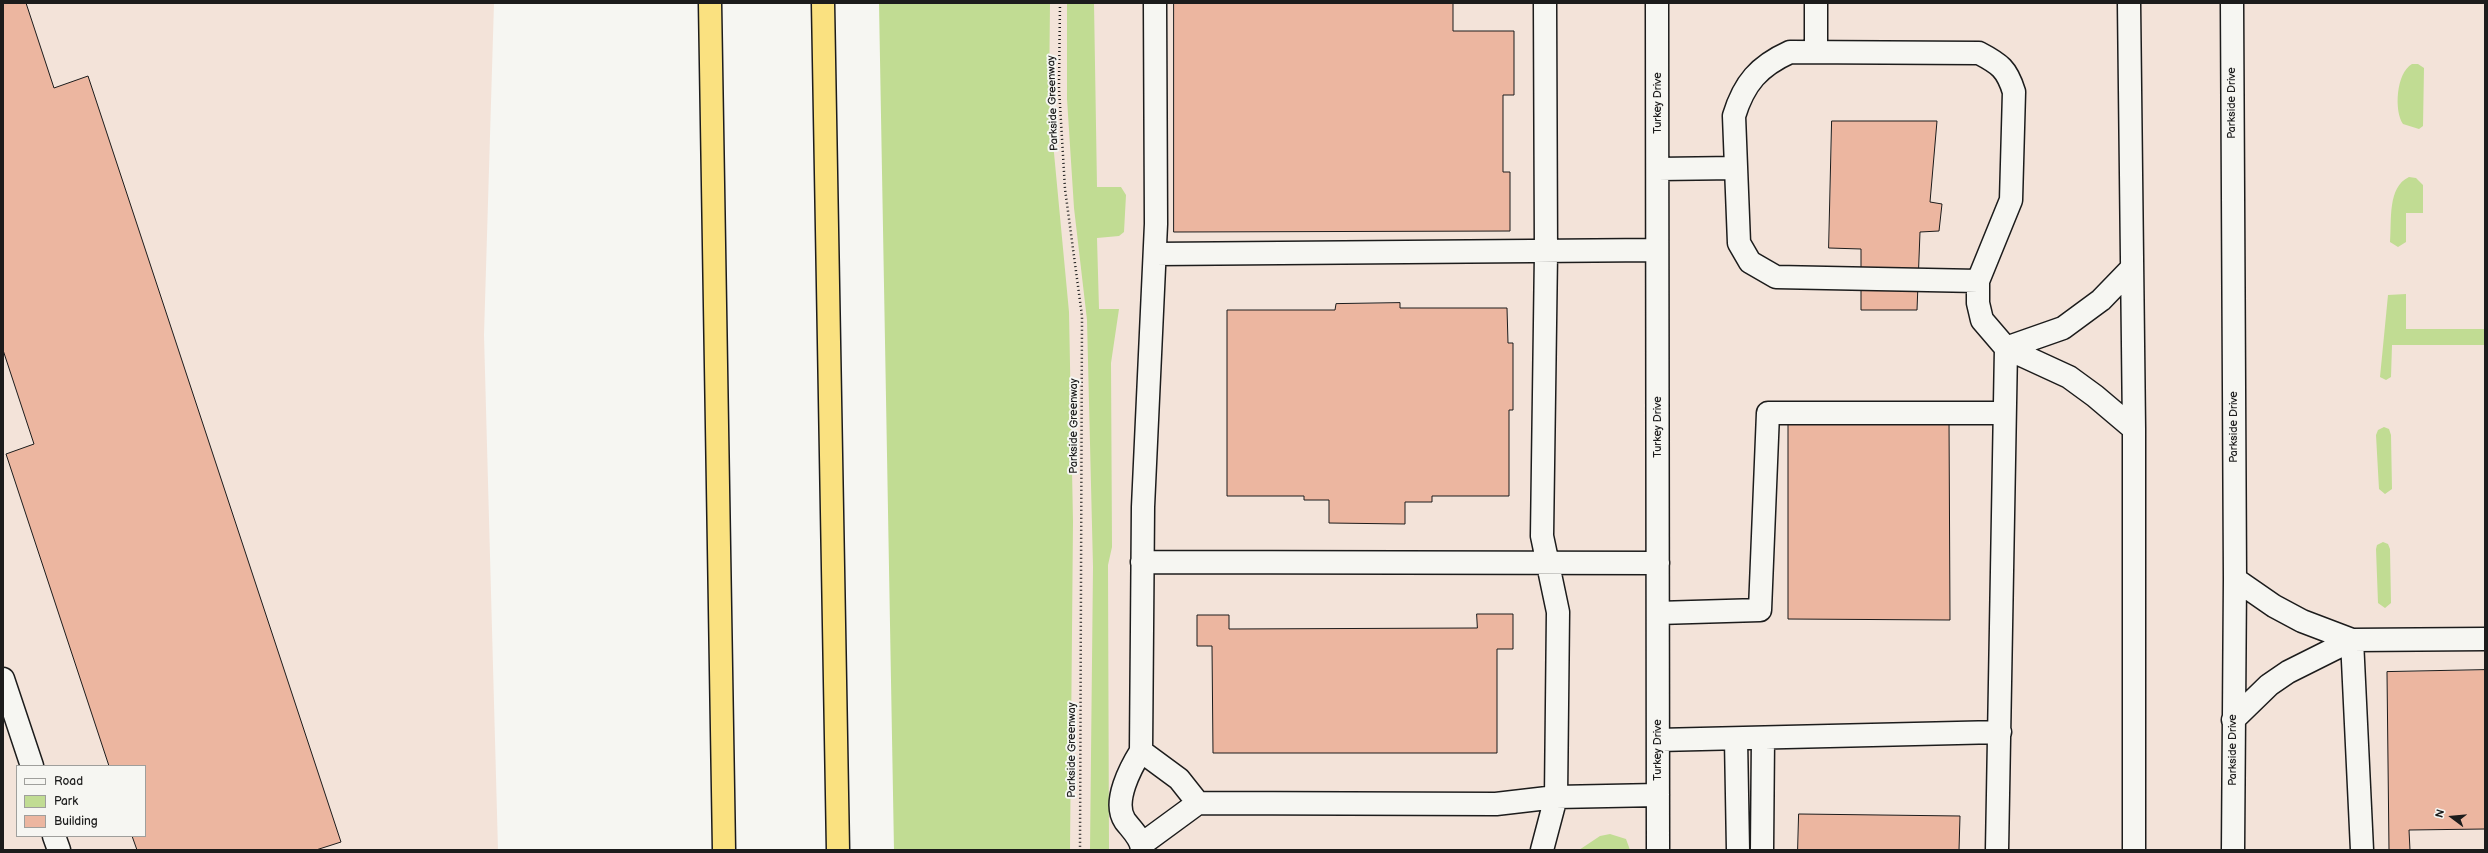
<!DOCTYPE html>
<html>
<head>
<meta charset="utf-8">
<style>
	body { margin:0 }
	#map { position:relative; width:2488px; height:853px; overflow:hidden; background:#f6f6f2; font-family:"Balsamiq Sans",sans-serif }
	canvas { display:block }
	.frame { position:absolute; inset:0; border:4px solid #1c1c1c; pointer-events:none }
	.legend { position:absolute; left:16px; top:765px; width:130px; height:72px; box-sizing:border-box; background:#f6f6f2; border:1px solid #9f9f9c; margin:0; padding:5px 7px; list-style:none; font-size:12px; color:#1c1c1c }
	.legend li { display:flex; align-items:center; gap:8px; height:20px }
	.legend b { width:20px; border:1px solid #9f9f9c }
	.north { position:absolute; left:2432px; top:797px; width:40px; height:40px; -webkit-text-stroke:3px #f6f6f2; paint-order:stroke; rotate:286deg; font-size:11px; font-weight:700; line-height:16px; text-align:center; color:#1c1c1c }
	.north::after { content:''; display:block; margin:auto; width:14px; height:18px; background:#1c1c1c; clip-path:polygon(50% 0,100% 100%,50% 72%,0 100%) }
</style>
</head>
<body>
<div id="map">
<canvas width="2488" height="853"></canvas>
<div class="frame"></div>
<ul class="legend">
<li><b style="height:5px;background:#f6f6f2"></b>Road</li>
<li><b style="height:11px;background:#c1dc93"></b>Park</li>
<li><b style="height:11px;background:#ecb6a0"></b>Building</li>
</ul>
<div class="north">N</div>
</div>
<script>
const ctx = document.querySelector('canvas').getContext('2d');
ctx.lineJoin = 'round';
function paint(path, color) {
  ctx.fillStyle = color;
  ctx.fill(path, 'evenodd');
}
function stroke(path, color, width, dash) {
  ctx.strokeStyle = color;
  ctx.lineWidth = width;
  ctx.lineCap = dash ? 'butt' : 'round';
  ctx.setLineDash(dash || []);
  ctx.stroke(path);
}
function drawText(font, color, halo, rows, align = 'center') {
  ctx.font = font + ' "Balsamiq Sans",sans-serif';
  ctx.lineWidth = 4;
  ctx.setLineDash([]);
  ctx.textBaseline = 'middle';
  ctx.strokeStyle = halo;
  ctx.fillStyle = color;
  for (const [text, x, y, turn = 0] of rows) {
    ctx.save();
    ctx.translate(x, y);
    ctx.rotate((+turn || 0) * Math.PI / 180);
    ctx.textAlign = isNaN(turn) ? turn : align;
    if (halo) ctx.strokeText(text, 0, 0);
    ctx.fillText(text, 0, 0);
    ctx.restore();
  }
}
const built = new Path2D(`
	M3,3H494L484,335L498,850H3ZM17,766H145V836H17Z
	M1035,3H2485V850H1050Z`);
const green = new Path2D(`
	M879,3H1050L1049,100L1069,312L1073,522L1070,850H894Z
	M1067,3H1094L1097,187H1121L1126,195L1124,232L1119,236L1097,238L1099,309H1119L1111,363L1112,547L1108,565L1109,850H1090L1093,567L1087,320L1074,208L1067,99Z
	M2412,64H2418L2424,68L2423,126L2419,129L2403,124C2394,111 2396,73 2412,64Z
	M2409,177L2416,178L2423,185V213H2406V242L2398,247L2390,242C2392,221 2387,187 2409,177Z
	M2406,294V329H2485V345H2392L2391,377L2386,380L2380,377L2388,295Z
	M2384,427L2389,429L2391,435L2392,489L2385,494L2379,489L2376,435L2378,430Z
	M2383,542L2388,544L2390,549L2391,603L2385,608L2378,603L2376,549L2377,545Z
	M1610,834L1626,839L1630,850H1579L1600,836Z`);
const building = new Path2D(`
	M3,3H26L54,88L88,76L341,842L316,850H137L132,836H145V766H109L6,454L34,444L3,350Z
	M1174,3H1453V31H1514V95H1503V172H1510V231L1174,232Z
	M1832,121H1937L1930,202L1942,204L1939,231L1920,232L1917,310H1861V249L1829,248Z
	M1400,303V308H1507L1508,343H1513V410H1509V496H1432V502H1405V524L1329,523V500H1304V496H1227V310H1335L1336,304Z
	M1949,416L1950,620L1788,619V421Z
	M1477,614H1513V649H1497V753H1213L1212,646H1197V615H1229V629L1477,628Z
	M2485,670V829L2409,830L2410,850H2389L2387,672Z
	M1799,814L1960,816L1959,850H1798Z`);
const path = new Path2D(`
	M1060,3L1059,88L1065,189L1082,316L1080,850`);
const minor = new Path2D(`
	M1657,3L1658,850
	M2129,3L2134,429V850
	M2232,3L2235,579L2233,850
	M1816,52V3
	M1658,169L1736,168
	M1155,254L1657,250
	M1978,281L1776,277L1750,262L1739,243L1734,116C1744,83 1759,66 1790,52L1979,53C2000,64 2007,69 2014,92L2011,200L1978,281V303L1982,320L2006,348L2069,377L2095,396L2134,429
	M2006,348L2063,328L2101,300L2131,269
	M1142,562L1658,563
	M2235,579L2274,606L2302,621L2352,640L2485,639
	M1658,613L1760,610L1768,413H2004
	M2352,640L2362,850
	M3,679L32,766
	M2233,720L2269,685L2288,672L2352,640
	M1736,739L1738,850
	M1658,740L2000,732
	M1141,751L1179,779L1198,803
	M54,836L59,850
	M1142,844L1198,803L1496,804L1556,797L1658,795
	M1142,850C1142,839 1132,830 1125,821C1112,802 1131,767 1141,751L1143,507L1156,224L1155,3
	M1542,850L1556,797L1558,612L1542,536L1546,253L1545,3
	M1762,850L1763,738
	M1997,850L2006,348`);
const highway = new Path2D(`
	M710,3L724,850
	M823,3L838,850`);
const streetNames = [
	["Parkside Greenway",1053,103,-92],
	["Turkey Drive",1658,103,-90],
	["Parkside Drive",2232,103,-90],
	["Parkside Greenway",1074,426,-90],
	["Turkey Drive",1658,427,-90],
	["Parkside Drive",2234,427,-90],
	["Parkside Greenway",1072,750,-90],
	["Turkey Drive",1658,750,-90],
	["Parkside Drive",2233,750,-90]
];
paint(built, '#f3e3d9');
paint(green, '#c1dc93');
paint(building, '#ecb6a0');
stroke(building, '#1c1c1c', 1);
stroke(minor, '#1c1c1c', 25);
stroke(highway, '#1c1c1c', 25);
stroke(path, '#1c1c1c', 2.5, [1, 3]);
stroke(minor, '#f6f6f2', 22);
stroke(highway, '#fae180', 22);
drawText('11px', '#1c1c1c', '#f6f6f2', streetNames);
</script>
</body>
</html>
